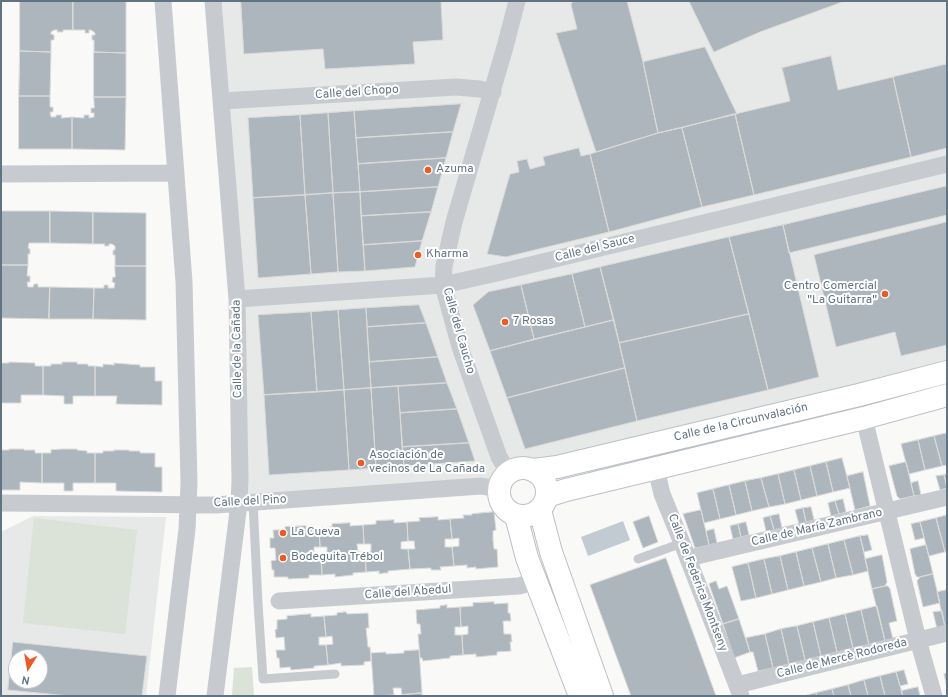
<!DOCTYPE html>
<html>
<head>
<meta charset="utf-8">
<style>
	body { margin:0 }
	#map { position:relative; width:948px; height:697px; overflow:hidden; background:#f9f9f7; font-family:Overpass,sans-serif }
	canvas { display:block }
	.frame { position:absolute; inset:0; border:2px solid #627484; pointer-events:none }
	.north { position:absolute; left:8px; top:649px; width:40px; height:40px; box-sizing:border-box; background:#fff; border:1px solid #c0c7ce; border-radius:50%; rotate:191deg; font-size:11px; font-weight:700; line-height:16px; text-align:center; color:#627484 }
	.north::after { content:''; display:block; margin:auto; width:14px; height:18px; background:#ee5a22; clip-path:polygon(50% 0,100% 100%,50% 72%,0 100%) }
</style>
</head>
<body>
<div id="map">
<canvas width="948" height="697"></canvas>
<div class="frame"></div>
<div class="north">N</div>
</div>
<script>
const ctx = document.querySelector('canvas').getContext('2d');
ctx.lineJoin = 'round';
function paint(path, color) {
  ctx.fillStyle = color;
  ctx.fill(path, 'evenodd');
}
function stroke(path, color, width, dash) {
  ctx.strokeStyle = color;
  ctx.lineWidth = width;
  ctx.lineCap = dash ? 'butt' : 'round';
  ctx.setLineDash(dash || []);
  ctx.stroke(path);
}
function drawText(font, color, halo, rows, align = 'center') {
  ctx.font = font + ' Overpass,sans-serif';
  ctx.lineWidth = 4;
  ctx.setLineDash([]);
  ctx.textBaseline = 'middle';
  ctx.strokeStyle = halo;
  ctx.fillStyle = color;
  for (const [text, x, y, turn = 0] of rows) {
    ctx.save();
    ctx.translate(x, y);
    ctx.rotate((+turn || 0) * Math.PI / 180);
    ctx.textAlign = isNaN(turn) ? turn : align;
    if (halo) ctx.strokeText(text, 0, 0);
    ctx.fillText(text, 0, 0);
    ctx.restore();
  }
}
const built = new Path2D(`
	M213,1H947V372L515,469L508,472L501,480L498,489L239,503L240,480Z
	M33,516L166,517L146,696H1V532ZM16,657H40V681H16Z`);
const green = new Path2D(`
	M34,518L137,530L125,634L23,623Z
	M252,667L254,696H232L234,668Z`);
const water = new Path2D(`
	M623,521L630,540L588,556L581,537Z`);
const building = new Path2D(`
	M20,1H73V30H63V32H57L58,30H54L51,32V34L54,35V40H51V52L20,51Z
	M73,1H126V53L94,52V40H92V35H95V33L91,30H89V33H85V30H73Z
	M241,1H441L443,40L413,42L415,64L325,69L323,49L244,54Z
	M573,1H627L643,62L658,133L596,152L556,33L577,29L571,5Z
	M689,1H845L760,32L714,52Z
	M705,47L737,114L658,133L643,62Z
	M20,51L51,52L50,96H19Z
	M94,52L126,53V97H94Z
	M831,56L838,90L893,77L911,157L754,195L735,114L790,101L782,68Z
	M947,64V148L911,157L893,77Z
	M19,96H50V107H53V112H50L51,117H56V115H62L61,118L72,117V149H19Z
	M94,97H126L125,150L72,149V117L84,118V115H89V118L94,117V113H91V108H94Z
	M461,104L453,132L356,138L354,111Z
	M354,111L360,192L333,193L328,113Z
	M328,113L333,193L305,195L300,115Z
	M735,114L754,195L702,207L682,128Z
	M300,115L305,195L253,198L248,118Z
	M682,128L702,207L609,232L590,154L658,133Z
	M453,132L446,158L358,164L356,138Z
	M579,148L581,156L590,154L609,232L506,257L487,254L510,174L519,172L517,161L527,159L530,169L545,165L543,157Z
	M446,158L438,187L360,192L358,164Z
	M947,186V215L789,253L783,225Z
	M438,187L431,212L361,216L360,192Z
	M360,192L365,271L338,272L333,193Z
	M333,193L338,272L311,274L305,195Z
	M305,195L311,274L258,278L253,198Z
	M1,211H50V243H29L28,248L30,249V254H28V265H1Z
	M50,211L93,212V244L50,243Z
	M93,212L146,213V266H115V255H113V250H115V246L112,244H109V246H104L105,244H93Z
	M431,212L422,241L363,245L361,216Z
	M947,222V345L901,356L895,332L836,347L814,255Z
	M783,225L819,377L768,390L729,237Z
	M729,237L749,314L619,343L600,267Z
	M422,241L415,267L365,271L363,245Z
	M1,265H28L27,276H30V282H27L28,287H33L34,284H38V287H50L49,319L1,318Z
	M115,266H146V320L93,319L94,288H104V285H108V288H114L115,283L112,282L113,277H115Z
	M600,267L614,320L585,327L572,274Z
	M572,274L585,327L534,339L521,285Z
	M521,285L534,339L490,351L473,305L488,292Z
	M50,287L94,288L93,319H49Z
	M419,305L426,323L367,327L366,308Z
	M366,308L371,388L344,390L338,310Z
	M338,310L344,390L317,392L311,312Z
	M311,312L317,392L264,395L258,315Z
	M749,314L768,390L637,421L619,343Z
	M614,320L625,368L507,398L490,351Z
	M426,323L438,357L369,362L367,327Z
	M438,357L447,383L371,388L369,362Z
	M9,362L35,363V366H43V395H21V403H1V363H9Z
	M62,362H77V364H88V366H95V396H73V404H64V396L43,395V366H51V364H62Z
	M114,363L140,365V367H155V381H162V405L116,404L117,396H95V366L103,367V364L114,365Z
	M625,368L637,421L525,449L507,398Z
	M447,383L457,409L400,413L398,386Z
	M398,386L404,466L376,468L371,388Z
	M371,388L376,468L349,470L344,390Z
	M344,390L349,470L269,475L264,395Z
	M457,409L469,443L402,447L400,413Z
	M947,433V465L942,466L934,436Z
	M934,436L942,466L925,470L918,440Z
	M918,440L925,470L909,474L901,444Z
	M469,443L475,461L404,466L402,447Z
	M9,449H24V450H35V453H42V483L20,482V490H1V450H9Z
	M62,449H77V450L87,451V453H95V483H73V491H64V483H42V453H51V450Z
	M114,450H129V451H140V453H155V467H162V492L116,491V483H95V453H103V451H114Z
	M842,458L850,488L833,492L826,462Z
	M826,462L833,492L817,496L810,466Z
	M906,462L914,496L900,499L897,496L889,466Z
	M810,466L817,496L801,500L794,470Z
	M794,470L801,500L785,504L778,474Z
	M863,472L870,506L855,510L847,476Z
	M778,474L785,504L769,507L761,478Z
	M947,474V487L944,475Z
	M944,475L947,488L940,490L936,476Z
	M761,478L769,507L752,511L745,481Z
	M745,481L752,511L736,515L729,485Z
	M918,481L921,495L914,496L911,483Z
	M729,485L736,515L720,519L713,489Z
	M713,489L720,519L704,523L697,493Z
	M843,499L846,512L839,514L835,501Z
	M835,501L839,514L831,516L828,503Z
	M811,507L814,520L806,522L803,508Z
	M803,508L806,522L799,524L795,510Z
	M701,510L709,545L695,548L683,514Z
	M494,512L496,530L493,531V540L494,549H497L498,567L476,569V567L467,568V565L454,566L452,547L459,546V538L452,539L450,519L464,518L463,515H472V514Z
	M779,514L782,528L774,530L770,516Z
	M947,515V551L945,552L936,518Z
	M649,516L658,542L643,548L633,522Z
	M770,516L774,530L766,531L763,518Z
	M438,517V520L450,519L452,539H445V547H452L454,566L440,567L441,570H431V568L410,569L408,549H415L414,541H408L407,522L420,521L419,518Z
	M936,518L945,552L929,556L920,522Z
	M394,520V523L407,522L408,541L401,542V549H408L410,569L388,571V573H384L379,574V571L366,572L365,552L371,551V544H364L363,525L376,524V521Z
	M746,522L749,535L741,537L738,524Z
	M920,522L924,538L915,540L911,524Z
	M350,523V526L363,525L364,544H357L358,552H365L366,572L353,573V575L335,577V574L322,575L321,554H327V547H320L319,528L332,527V524Z
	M738,524L741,537L733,539L730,526Z
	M306,526V529L319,528L320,547H314V555L321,554L322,575H309V578L288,579V577H274V570H272L271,561L276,560L275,548H270V538H274L273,530H285V527Z
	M714,529L717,543L709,545L706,531Z
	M868,535L872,550L864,552L860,536Z
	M860,536L868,571L853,575L844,540Z
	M844,540L853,575L836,578L828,544Z
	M828,544L836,578L821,582L812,548Z
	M926,545L933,574L920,577H917L915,574L910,549Z
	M812,548L821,582L804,586L796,552Z
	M796,552L804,586L788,590L780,556Z
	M882,555L887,582L885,586L872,589L865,559Z
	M780,556L788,590L772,594L764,559Z
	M666,558L716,696H631L590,585Z
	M764,559L772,594L756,598L748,563Z
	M748,563L756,598L741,601L732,567Z
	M933,574L940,603L923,607L917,581L920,577Z
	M716,581L719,589L727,586L739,619L723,624L709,584Z
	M885,586H888L890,589L897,621L889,623L893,639L885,641L872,589Z
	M947,590V626L945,627L937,592Z
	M494,602V604L508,603V613H510L511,621H503L504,634H511L512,642H510L511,651L497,652V655L476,657V654L463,655L462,635L468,634V626L461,627L460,607L473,606V603Z
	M447,605V608L460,607L461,627H455V635H462L463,655L450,656V658L423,661L422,658H420L418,634H421L420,624H417L416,610L440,608V606Z
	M877,606L885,641L869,645L861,610Z
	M861,610L869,645L853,648L845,614Z
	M942,611L945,627L937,629L933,612Z
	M346,612L347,614L368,613L369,628H366L368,647H370L371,661L364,662V665L341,666V663L328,665L326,645L333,644L332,636L326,637L324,616L337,615V613Z
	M311,614V617L324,616L326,637H319V645H326L328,665L314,666V668L291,670L290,667L280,668L279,658H277L276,650H285L284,637L276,638L275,630L277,629V620L287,619V616Z
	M845,614L853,648L837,652L829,618Z
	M829,618L837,652L821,656L813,622Z
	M739,619L750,652L734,658L723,624Z
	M813,622L821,656L805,660L797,626Z
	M797,626L805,660L789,664L781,629Z
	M781,629L789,664L773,668L765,634Z
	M765,634L773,668L758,671L753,652H750L746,638Z
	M13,642L147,656L142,696H69L8,690ZM16,657H40V681H16Z
	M419,650L422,693L402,695L401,688H393L394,695L374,696L371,653L386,652V654L404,653V651Z
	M904,670L908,684L900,686L896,672Z
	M896,672L903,696H885L880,676Z
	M947,673V688L944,674Z
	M880,676L885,696H868L864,680Z
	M864,680L868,696H851L848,685Z
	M848,685L851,696H834L832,689Z
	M918,687L920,696H903L901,691Z
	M832,689L834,696H817L816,693Z
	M422,693V696H402V695Z
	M816,693L817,696H805L807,695Z`);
const lane = new Path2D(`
	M253,502L258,603L263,679L335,674
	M638,559L682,543`);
const street = new Path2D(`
	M163,1L184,282L189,483L187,529L167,696
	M213,1L237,299L240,480L239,503L215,696
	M222,101L456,87L480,89L493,92
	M1,174L176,173
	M237,299L443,285L497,273L947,164
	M864,418L918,640L934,696
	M656,469L662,494L682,543L741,696
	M508,472L499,457L460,347L443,285L444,266L454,222L505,47L517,1
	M1,503L215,505L481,486L498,489
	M688,559L701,555L947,497
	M279,601L519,586L536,581
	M737,685L947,633`);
const secondary = new Path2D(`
	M499 492a24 24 0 1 1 48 0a24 24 0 1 1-48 0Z
	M534,470L557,467L859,395L947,372
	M547,496L566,490L864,418L947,395
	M540,510L551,552L602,696
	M516,516L527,558L580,696`);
const markers = [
	[428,170,4,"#ee5a22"],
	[418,255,4,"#ee5a22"],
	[885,294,4,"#ee5a22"],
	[505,322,4,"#ee5a22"],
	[361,463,4,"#ee5a22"],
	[283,533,4,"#ee5a22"],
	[283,558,4,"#ee5a22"]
];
const streetNames = [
	["Calle del Chopo",357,93,-4],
	["Calle del Sauce",595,249,-14],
	["Calle del Caucho",458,331,74],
	["Calle de la Cañada",238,349,-91],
	["Calle de la Circunvalación",741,423,-13],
	["Calle del Pino",250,502,-3],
	["Calle de María Zambrano",817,528,-13],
	["Calle de Federica Montseny",697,583,69],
	["Calle del Abedul",408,593,-4],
	["Calle de Mercè Rodoreda",842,659,-14]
];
const poiNames = [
	["Azuma",436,170],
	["Kharma",426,255],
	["Centro Comercial",877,287,"right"],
	["\"La Guitarra\"",877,301,"right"],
	["7 Rosas",513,322],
	["Asociación de",369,456],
	["vecinos de La Cañada",369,470],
	["La Cueva",291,533],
	["Bodeguita Trébol",291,558]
];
paint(built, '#e7e8e8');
paint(green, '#dbe2d8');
paint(water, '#c2cbd1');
paint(building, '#adb6bc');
stroke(building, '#dbdbd9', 1);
stroke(secondary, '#bbc0c5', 24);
stroke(lane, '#c7cbcf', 9);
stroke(street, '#c7cbcf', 17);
stroke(secondary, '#fff', 22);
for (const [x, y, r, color] of markers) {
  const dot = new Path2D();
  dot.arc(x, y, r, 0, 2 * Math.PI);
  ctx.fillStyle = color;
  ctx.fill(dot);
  stroke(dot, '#fff', 1.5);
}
drawText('12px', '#627484', '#fff', streetNames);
drawText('12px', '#627484', '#fff', poiNames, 'left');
</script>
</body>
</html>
